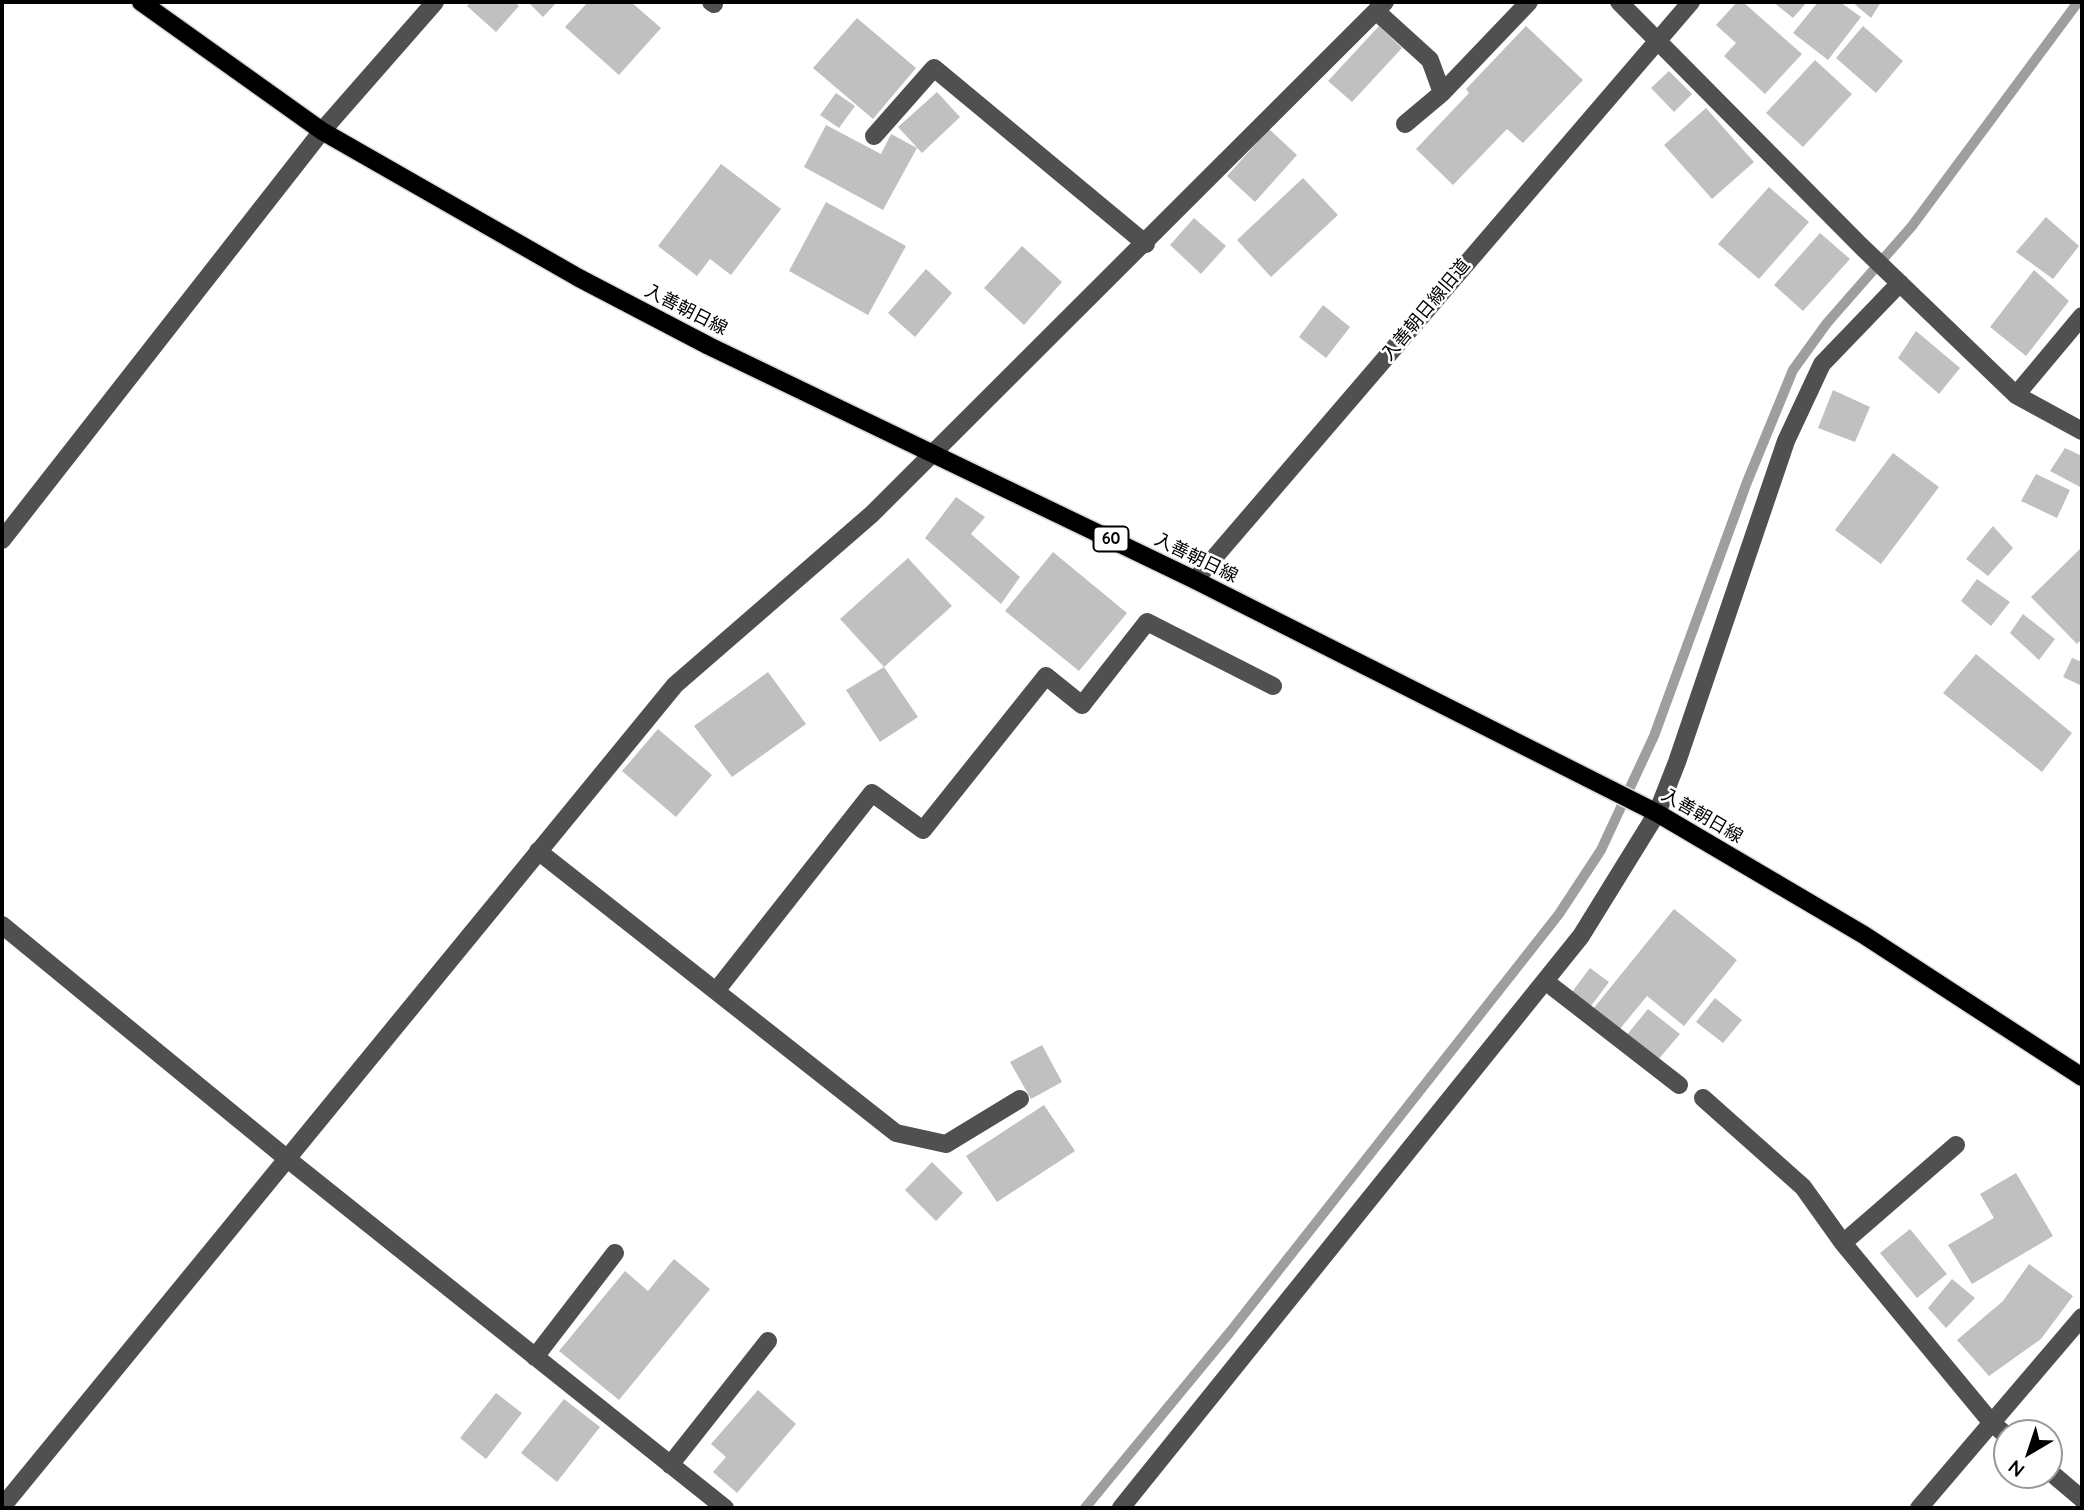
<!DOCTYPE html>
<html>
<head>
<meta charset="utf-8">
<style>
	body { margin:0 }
	#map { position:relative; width:2084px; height:1510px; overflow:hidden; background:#fff; font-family:Quicksand,sans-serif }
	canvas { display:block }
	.frame { position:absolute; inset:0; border:4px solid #000; pointer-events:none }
	.north { position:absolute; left:1993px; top:1419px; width:70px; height:70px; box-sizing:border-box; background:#fff; border:2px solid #999; border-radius:50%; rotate:219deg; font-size:19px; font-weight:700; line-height:28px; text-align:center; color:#000 }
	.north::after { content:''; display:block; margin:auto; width:24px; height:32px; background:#000; clip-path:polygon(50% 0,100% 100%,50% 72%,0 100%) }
</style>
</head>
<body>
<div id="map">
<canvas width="2084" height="1510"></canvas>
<div class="frame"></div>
<div class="north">N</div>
</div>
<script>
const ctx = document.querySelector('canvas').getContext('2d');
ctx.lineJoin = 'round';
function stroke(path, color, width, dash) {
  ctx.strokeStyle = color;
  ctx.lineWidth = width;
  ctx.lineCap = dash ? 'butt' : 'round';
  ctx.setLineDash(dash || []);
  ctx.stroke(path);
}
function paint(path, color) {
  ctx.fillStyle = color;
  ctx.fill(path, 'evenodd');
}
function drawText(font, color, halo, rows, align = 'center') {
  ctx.font = font + ' Quicksand,"Noto Sans JP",sans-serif';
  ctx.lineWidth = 5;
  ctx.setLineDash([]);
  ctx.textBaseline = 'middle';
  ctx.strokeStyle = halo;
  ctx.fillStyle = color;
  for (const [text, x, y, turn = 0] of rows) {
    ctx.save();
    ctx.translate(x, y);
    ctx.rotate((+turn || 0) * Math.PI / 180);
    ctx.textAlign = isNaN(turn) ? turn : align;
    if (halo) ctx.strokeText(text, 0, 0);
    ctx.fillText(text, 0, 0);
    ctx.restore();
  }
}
const stream = new Path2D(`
	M1085,1508L1230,1332L1559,914L1601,850L1654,736L1747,482L1793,370L1827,323L1912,226L2078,2`);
const building = new Path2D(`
	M471,2H514L519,6L496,32L467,6Z
	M528,2H557L543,17Z
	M588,2H631L661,28L619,75L565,27Z
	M1737,2H1743L1802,54L1765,94L1724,56L1736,43L1716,25Z
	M1773,2H1807L1793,18Z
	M1818,2H1840L1861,17L1828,60L1793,33Z
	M1852,2H1881L1871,18Z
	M857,18L916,68L873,119L813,68Z
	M1379,26L1402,48L1352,102L1328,81Z
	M1526,26L1583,80L1523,143L1507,129L1453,185L1416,149L1469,93L1466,89Z
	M1863,26L1903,61L1876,93L1836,58Z
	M1815,60L1852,94L1803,147L1766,113Z
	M1669,71L1692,94L1674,112L1651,88Z
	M937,92L960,117L922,153L898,127Z
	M836,93L855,106L839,128L820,115Z
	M1706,108L1754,162L1712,199L1664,145Z
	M826,125L881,154L891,134L917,148L883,210L804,167Z
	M1269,129L1297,155L1255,202L1227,176Z
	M721,164L781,209L731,275L710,259L697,276L658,246Z
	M1303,178L1338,215L1271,277L1237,240Z
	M1769,187L1809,222L1759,279L1718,244Z
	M826,202L906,246L868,315L789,271Z
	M2046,217L2079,246L2053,279L2016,252Z
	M1194,218L1226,246L1201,274L1170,245Z
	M1820,233L1850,259L1803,311L1774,285Z
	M1022,246L1062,282L1024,325L984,288Z
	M926,269L952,293L915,337L888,313Z
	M2034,270L2069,301L2026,356L1990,327Z
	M1323,305L1350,327L1326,358L1299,337Z
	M1916,331L1960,368L1939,394L1898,358Z
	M1833,390L1870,407L1855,442L1818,428Z
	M2065,448L2082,456V488L2050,471Z
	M1893,453L1939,487L1881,564L1835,530Z
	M2036,474L2070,490L2057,518L2021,501Z
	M956,497L985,517L971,534L1020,577L1001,604L925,538Z
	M1993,526L2013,548L1988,576L1966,559Z
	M2082,547V639L2077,644L2031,597Z
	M1053,552L1127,613L1079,671L1005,611Z
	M908,558L952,606L884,667L840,619Z
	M1977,579L2010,602L1991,626L1961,601Z
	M2023,614L2055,639L2039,660L2010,633Z
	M1976,654L2072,733L2042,772L1943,693Z
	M2072,658L2082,662V686L2063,677Z
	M884,667L918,717L880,742L846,690Z
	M768,672L806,724L732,777L694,726Z
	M658,729L712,775L676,817L622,771Z
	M1674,909L1737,960L1684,1026L1647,996L1619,1030L1593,1009Z
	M1590,968L1609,982L1591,1006L1572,992Z
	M1715,998L1742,1020L1723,1043L1696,1022Z
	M1648,1009L1680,1034L1657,1061L1626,1036Z
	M1042,1045L1062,1082L1031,1099L1010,1062Z
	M1044,1105L1075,1151L997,1202L966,1156Z
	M932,1162L963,1193L936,1221L905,1190Z
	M2016,1173L2053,1236L1972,1284L1948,1245L1994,1218L1980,1194Z
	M1910,1229L1947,1274L1917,1298L1880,1253Z
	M674,1259L710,1289L619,1400L559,1351L625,1271L648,1291Z
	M2029,1264L2073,1296L2041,1339L1989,1376L1957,1340L2003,1301Z
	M1952,1279L1975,1298L1946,1328L1928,1308Z
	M758,1390L796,1424L737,1493L713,1472L726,1457L711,1444Z
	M496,1393L522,1413L486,1459L460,1438Z
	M564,1399L600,1427L557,1482L521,1453Z`);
const minor = new Path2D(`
	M711,2L714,4
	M1619,2L1861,246L2016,395L2082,431
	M1376,11L1430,60L1442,93L1405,124
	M1442,93L1529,2
	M874,136L934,68L1146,244
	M2016,395L2082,316
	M2,540L322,131L435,2
	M1195,580L1691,2
	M538,851L896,1133L946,1144L1020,1099
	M2,925L285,1157L725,1508
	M1545,981L1679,1085
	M716,991L872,793L923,830L1046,676L1082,705L1147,622L1273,686
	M1703,1098L1803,1187L1843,1243
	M1956,1145L1843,1243L1991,1422L2007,1436
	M535,1357L615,1253
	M670,1465L768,1341
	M2049,1471L2082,1499
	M2,1507L675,685L872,514L1385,2
	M1121,1508L1581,936L1657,813L1677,762L1786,441L1822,364L1900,283
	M1919,1508L2082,1317`);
const major = new Path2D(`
	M141,2L322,131L579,278L709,346L1195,580L1657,813L1864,935L2082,1077`);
const shields = [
	[1111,539,35]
];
const shieldNames = [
	["60",1111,539]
];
const streetNames = [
	["入善朝日線",686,310,27],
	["入善朝日線旧道",1426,310,-50],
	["入善朝日線",1196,558,26],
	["入善朝日線",1702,816,30]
];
stroke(stream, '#9e9e9e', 10);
paint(building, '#c0c0c0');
stroke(major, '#dbdbdb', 21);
stroke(minor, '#505050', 18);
stroke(major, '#000', 18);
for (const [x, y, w] of shields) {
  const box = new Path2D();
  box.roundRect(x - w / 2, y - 12.5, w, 25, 5);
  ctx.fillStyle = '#fff';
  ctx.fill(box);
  stroke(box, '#000', 2);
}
drawText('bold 16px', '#000', null, shieldNames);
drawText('18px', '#000', '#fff', streetNames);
</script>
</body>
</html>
